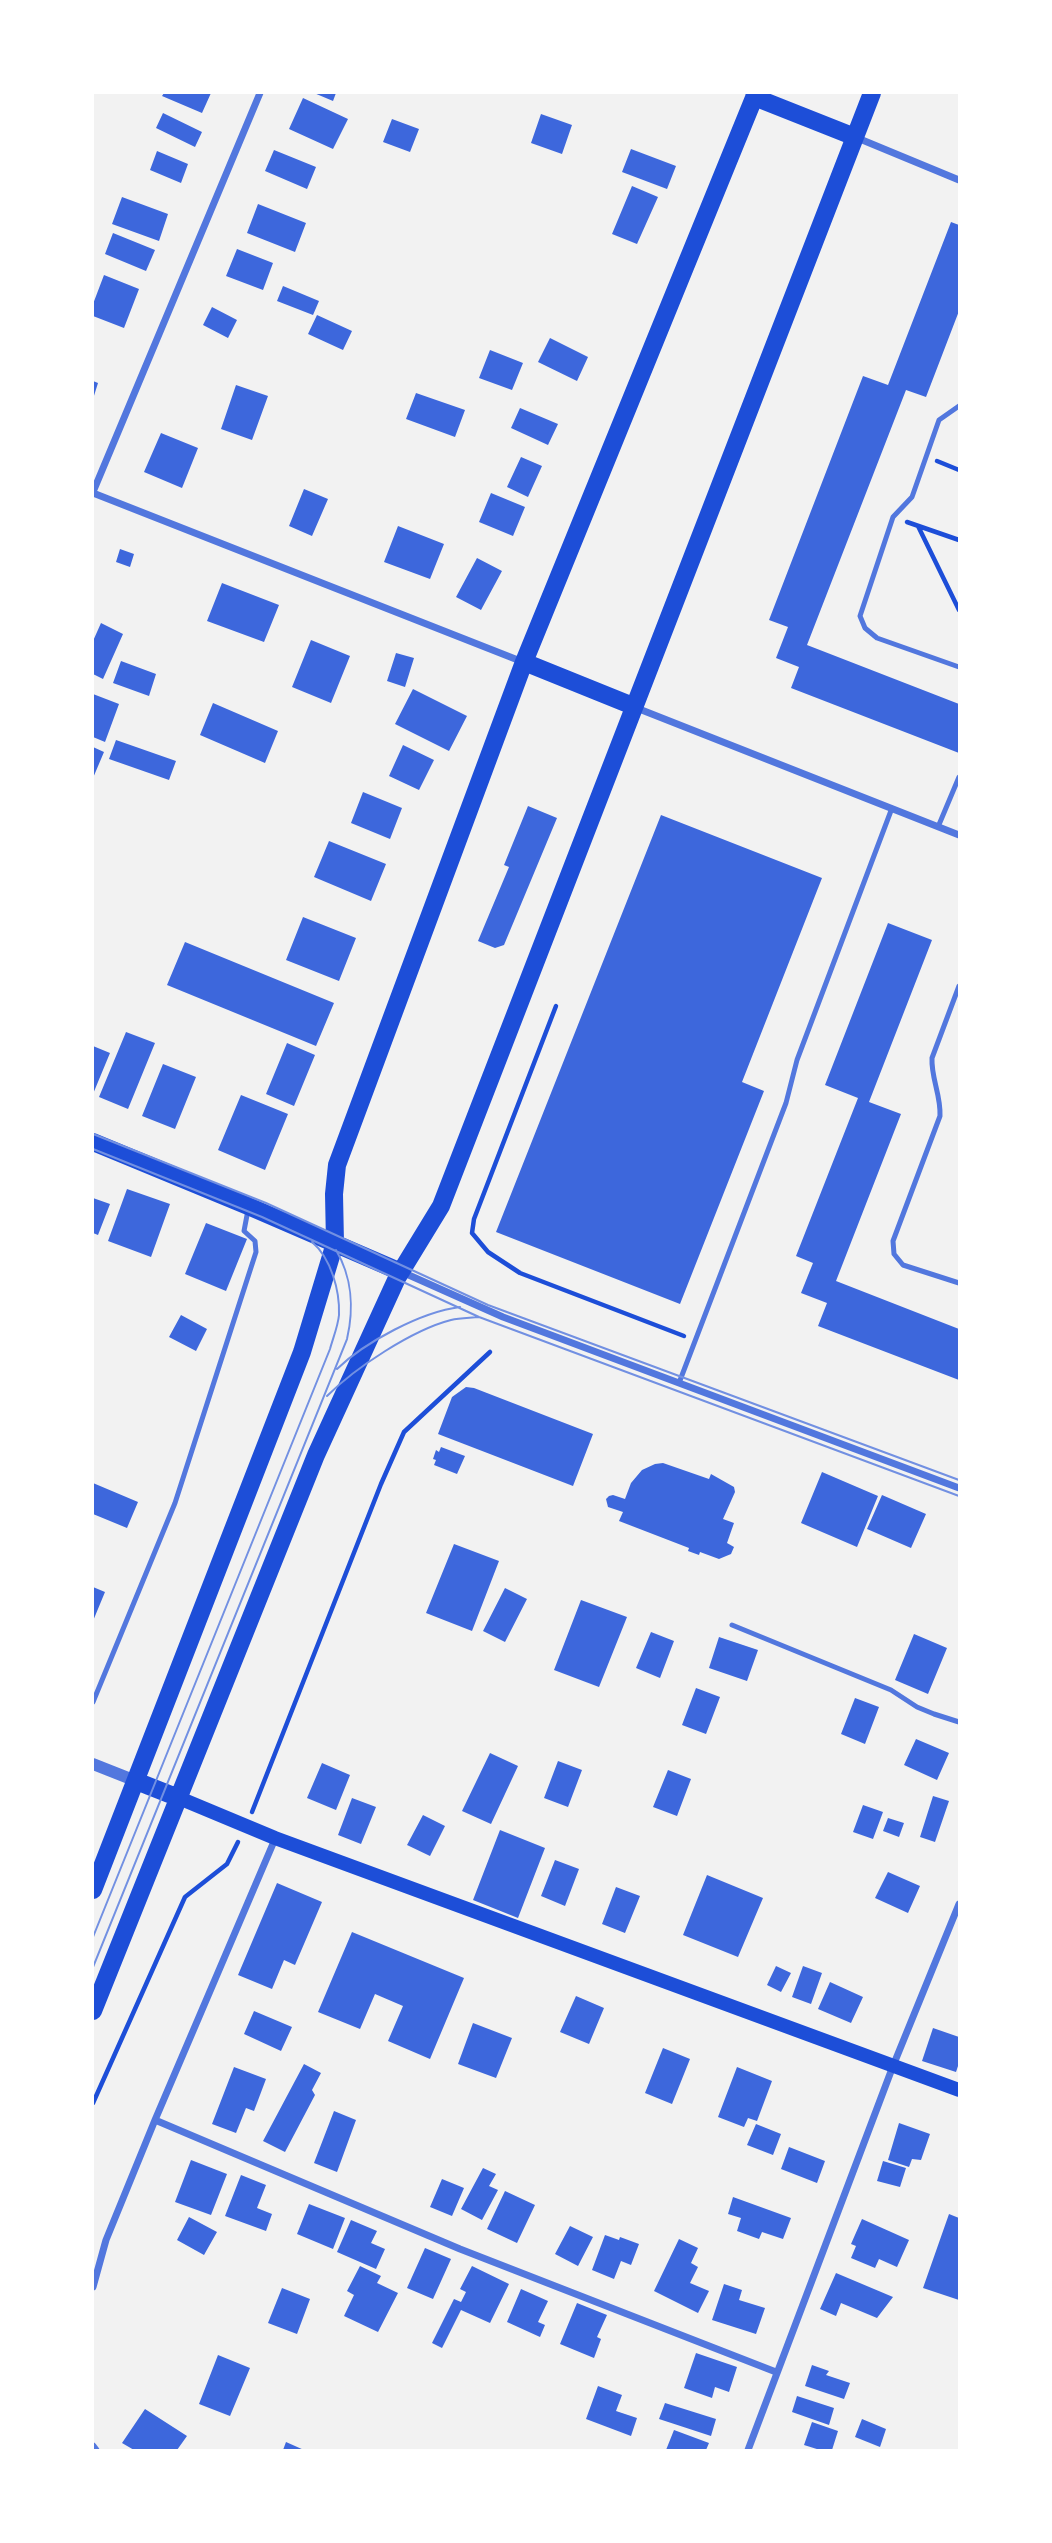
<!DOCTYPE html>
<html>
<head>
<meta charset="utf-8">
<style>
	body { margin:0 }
	#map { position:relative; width:1052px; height:2543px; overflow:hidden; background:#f2f2f2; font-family:"DejaVu Sans",sans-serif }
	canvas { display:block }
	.frame { position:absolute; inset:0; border:94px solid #fff; pointer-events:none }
</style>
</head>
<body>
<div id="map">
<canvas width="1052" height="2543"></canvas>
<div class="frame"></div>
</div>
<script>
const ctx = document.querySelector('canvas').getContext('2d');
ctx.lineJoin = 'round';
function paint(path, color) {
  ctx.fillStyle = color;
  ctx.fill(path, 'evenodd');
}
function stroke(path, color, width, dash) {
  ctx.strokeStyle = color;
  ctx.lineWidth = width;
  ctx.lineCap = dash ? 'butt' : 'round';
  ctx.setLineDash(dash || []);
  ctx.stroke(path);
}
const building = new Path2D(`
	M164,93H211L202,113L162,96Z
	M314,93H336L333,101Z
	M303,98L348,119L333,149L289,129Z
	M163,113L202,132L195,147L156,128Z
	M541,114L572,125L562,154L531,143Z
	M392,119L419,129L410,152L383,142Z
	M631,149L676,166L667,189L622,172Z
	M274,150L316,167L307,189L265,171Z
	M157,151L188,164L181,183L150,170Z
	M632,186L658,197L637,244L612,234Z
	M122,197L168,214L159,241L112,224Z
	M258,204L306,223L295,252L247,233Z
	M951,222L959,225V311L926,397L906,390L807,645L959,704V753L791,688L799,667L776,658L788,627L769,620L863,376L888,385Z
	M113,233L155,250L146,271L105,254Z
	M237,249L273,263L263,290L226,276Z
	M104,275L139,289L124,328L93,316V304Z
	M283,286L319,301L313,315L277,301Z
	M212,307L237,320L228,338L203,325Z
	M317,315L352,331L343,350L308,334Z
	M550,338L588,357L577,381L538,362Z
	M490,350L523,363L512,390L479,378Z
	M93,381L98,383L93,399Z
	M236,385L268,396L252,440L221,429Z
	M416,393L465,410L455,437L406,419Z
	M520,408L558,424L548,445L511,428Z
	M161,433L198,448L182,488L144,472Z
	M521,457L542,466L528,497L507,487Z
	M304,489L328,499L312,536L289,526Z
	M491,493L525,507L513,536L479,522Z
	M398,526L444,544L430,579L384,562Z
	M120,549L134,554L130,567L116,562Z
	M477,558L502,571L481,610L456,597Z
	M222,583L279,605L264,642L207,621Z
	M101,623L123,634L103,679L93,674V641Z
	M311,640L350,656L331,703L292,687Z
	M396,653L414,658L405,687L387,681Z
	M121,661L156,674L149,696L113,683Z
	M413,689L467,716L449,751L395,724Z
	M93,694L119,704L105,742L93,737Z
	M213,703L278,731L265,763L200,735Z
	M116,740L176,761L169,780L109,759Z
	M403,745L434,760L419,790L389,776Z
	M93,747L104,752L93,778Z
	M363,792L402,808L390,839L351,823Z
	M528,806L557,818L504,945L495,948L478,941L509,867L504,865Z
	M661,815L822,878L742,1082L764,1091L680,1304L496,1232Z
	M329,841L386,864L371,901L314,877Z
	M303,917L356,938L339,981L286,960Z
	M888,923L932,940L869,1102L901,1114L836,1281L959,1329V1380L818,1326L827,1303L801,1293L813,1263L796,1256L858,1098L825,1085Z
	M185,942L334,1003L316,1046L167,985Z
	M126,1032L155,1043L128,1109L99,1097Z
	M287,1043L315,1055L294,1106L266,1094Z
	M93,1046L110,1053L93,1094Z
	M163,1064L196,1077L175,1129L142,1116Z
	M241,1095L288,1114L265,1170L218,1150Z
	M127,1189L170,1204L151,1257L108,1241Z
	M93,1198L110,1204L98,1235L93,1233Z
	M206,1223L247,1239L226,1291L185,1274Z
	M181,1315L207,1329L196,1351L169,1337Z
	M466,1387L474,1388L593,1434L573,1486L438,1434L452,1397Z
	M441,1447L465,1456L457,1474L434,1465L436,1460L433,1459L436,1450L439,1452Z
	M663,1463L709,1479L711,1474L734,1487L735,1492L723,1519L734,1523L727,1543L734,1547L731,1554L719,1559L700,1552L699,1555L688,1551L689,1548L619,1521L623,1512L608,1507L606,1499L609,1496L613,1495L625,1499L631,1483L642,1470L655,1464Z
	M822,1472L878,1496L857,1547L801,1523Z
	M93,1483L138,1502L127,1528L93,1514Z
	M882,1495L926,1514L911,1548L867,1529Z
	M454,1544L499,1561L472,1631L426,1613Z
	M93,1587L105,1592L93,1621Z
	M505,1588L527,1599L505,1642L483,1631Z
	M581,1600L627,1617L599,1687L554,1670Z
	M651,1632L674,1641L660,1678L636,1668Z
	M914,1634L947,1648L928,1694L895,1680Z
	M719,1637L758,1650L747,1681L709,1668Z
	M696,1688L720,1697L706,1734L682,1725Z
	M855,1698L879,1707L865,1744L841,1734Z
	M916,1739L949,1753L937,1780L904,1765Z
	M490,1753L518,1766L491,1824L462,1811Z
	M558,1761L582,1770L568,1807L544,1798Z
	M322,1763L350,1775L336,1810L307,1798Z
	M668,1770L691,1779L677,1816L653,1807Z
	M933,1796L949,1801L935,1842L920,1837Z
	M352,1798L376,1807L361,1844L338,1835Z
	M863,1805L883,1812L873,1839L853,1832Z
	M423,1815L445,1826L430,1856L407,1845Z
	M888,1818L904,1823L899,1837L883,1831Z
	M500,1830L545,1848L518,1918L473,1900Z
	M555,1860L579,1869L565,1906L541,1896Z
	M888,1872L920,1886L908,1913L875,1898Z
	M707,1875L763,1898L738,1957L683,1935Z
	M277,1883L322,1902L295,1965L284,1960L272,1989L238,1975Z
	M616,1887L640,1896L625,1933L602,1924Z
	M352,1932L464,1978L430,2059L388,2041L403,2006L375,1994L360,2029L318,2012Z
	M776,1966L791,1973L781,1992L767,1985Z
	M803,1966L822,1973L811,2004L792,1997Z
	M830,1982L863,1997L851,2023L818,2009Z
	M576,1996L604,2008L589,2044L560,2032Z
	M254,2011L292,2027L281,2051L244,2034Z
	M473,2023L512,2038L496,2078L458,2064Z
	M933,2028L959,2037V2063L956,2072L922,2061Z
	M663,2048L690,2059L672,2104L645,2093Z
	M304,2064L321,2073L312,2090L315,2095L285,2152L263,2141Z
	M234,2067L266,2079L254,2111L246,2108L236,2133L212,2124Z
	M737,2067L772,2081L757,2121L748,2118L744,2127L718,2117Z
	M334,2111L356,2120L337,2172L314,2163Z
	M899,2123L930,2134L921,2160L912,2159L909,2167L888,2160Z
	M756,2124L781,2134L773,2155L747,2145Z
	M789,2147L825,2161L817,2183L781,2169Z
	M191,2160L227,2174L211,2215L175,2202Z
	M883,2161L906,2168L900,2187L877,2181Z
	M483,2168L496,2174L489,2186L498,2190L482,2220L461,2209Z
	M241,2175L266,2185L257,2208L272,2214L266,2231L225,2216Z
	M442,2179L464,2188L452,2216L430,2207Z
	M505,2191L535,2205L517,2243L487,2229Z
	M733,2197L791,2218L783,2239L762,2232L759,2239L737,2231L741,2218L728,2214Z
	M309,2204L345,2218L333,2249L297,2234Z
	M949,2214L959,2218V2300L923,2288Z
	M189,2217L217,2232L204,2255L177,2240Z
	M862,2219L909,2240L897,2267L879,2259L875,2268L851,2258L856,2246L851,2244Z
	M351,2220L377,2231L371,2243L385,2249L376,2269L337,2252Z
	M570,2226L593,2237L578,2266L555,2254Z
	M605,2235L619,2240L620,2237L639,2244L631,2265L621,2261L614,2279L592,2270Z
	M679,2239L698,2248L691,2263L698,2267L690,2283L709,2291L698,2313L654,2291Z
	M425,2248L451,2259L433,2299L407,2288Z
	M360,2266L381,2276L377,2283L398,2293L378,2332L344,2316L354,2295L347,2291Z
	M472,2266L509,2284L490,2323L461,2310L442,2348L432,2343L454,2299L461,2302L466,2292L460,2289Z
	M836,2273L893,2297L877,2318L841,2303L836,2316L820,2309Z
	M724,2284L742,2290L739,2300L765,2308L756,2334L712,2320Z
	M282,2288L310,2299L297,2334L268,2323Z
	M521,2289L548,2301L538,2322L545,2325L540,2337L507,2322Z
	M577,2303L607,2315L597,2337L601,2339L594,2358L560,2344Z
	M696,2353L737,2367L729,2392L715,2387L712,2398L684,2388Z
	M218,2355L250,2368L230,2416L199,2404Z
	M812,2365L829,2371L826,2375L850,2383L844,2399L805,2386Z
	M598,2386L622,2395L616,2411L637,2418L631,2436L586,2419Z
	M797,2396L834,2408L829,2425L792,2412Z
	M665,2403L716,2419L711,2436L659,2419Z
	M145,2409L187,2436L177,2450H134L122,2443Z
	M862,2419L886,2429L880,2447L855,2437Z
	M812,2422L838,2431L832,2450H820L804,2445Z
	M674,2430L709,2443L706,2450H666Z
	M286,2442L304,2450H283Z`);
const path = new Path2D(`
	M937,461L959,470
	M907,522L959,540
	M918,526L959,610
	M556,1006L474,1219L472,1233L488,1252L520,1273L684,1336
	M252,1812L381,1484L404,1432L490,1352
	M93,2103L185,1897L227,1864L238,1842`);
const service = new Path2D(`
	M959,406L939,420L912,497L893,517L860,616L865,628L877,638L959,667
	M938,827L959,777
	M959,986L932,1058C931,1078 941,1095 940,1116L893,1241L894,1254L903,1265L959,1283
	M679,1383L786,1103L797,1060L892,808
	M732,1625L891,1690L917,1707L934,1714L959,1722
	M93,1702L175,1503L256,1252L255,1241L244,1231L248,1210`);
const minor = new Path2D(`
	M855,137L959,180
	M93,492L260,93
	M93,493L523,662
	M634,707L959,835
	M402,1272L503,1317L959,1488
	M155,2120L460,2249L776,2372
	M93,2287L106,2240L155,2120L275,1839
	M93,2446L96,2450
	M748,2450L893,2066L959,1904`);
const tertiary = new Path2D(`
	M93,1764L136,1781`);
const secondary = new Path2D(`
	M179,1798L275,1838L959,2090`);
const primary = new Path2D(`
	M754,97L855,137
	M524,662L633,706
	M93,1142L248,1206L401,1272
	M136,1781L179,1798
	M93,1890L302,1352L335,1243L334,1194L337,1165L524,662L756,93
	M93,2011L316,1455L397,1278L441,1206L872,93`);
const tram = new Path2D(`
	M93,1134L266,1203L488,1305L959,1480
	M93,1149L262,1217L479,1317L959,1496
	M337,1369C365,1342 421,1312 460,1307
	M327,1396C355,1368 412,1330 451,1320C460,1318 470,1318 479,1317
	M93,1937L330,1349C333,1338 338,1326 339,1315C340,1291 331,1258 312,1242
	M93,1967L347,1339C354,1309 352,1277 336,1250`);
paint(building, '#3d67dc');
stroke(path, '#1d4ed8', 4.5);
stroke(service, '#5277de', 5);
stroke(minor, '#5277de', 7);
stroke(tertiary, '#5277de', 12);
stroke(secondary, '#1d4ed8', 14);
stroke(primary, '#1d4ed8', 18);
stroke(tram, '#7290e2', 2);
</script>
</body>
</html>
